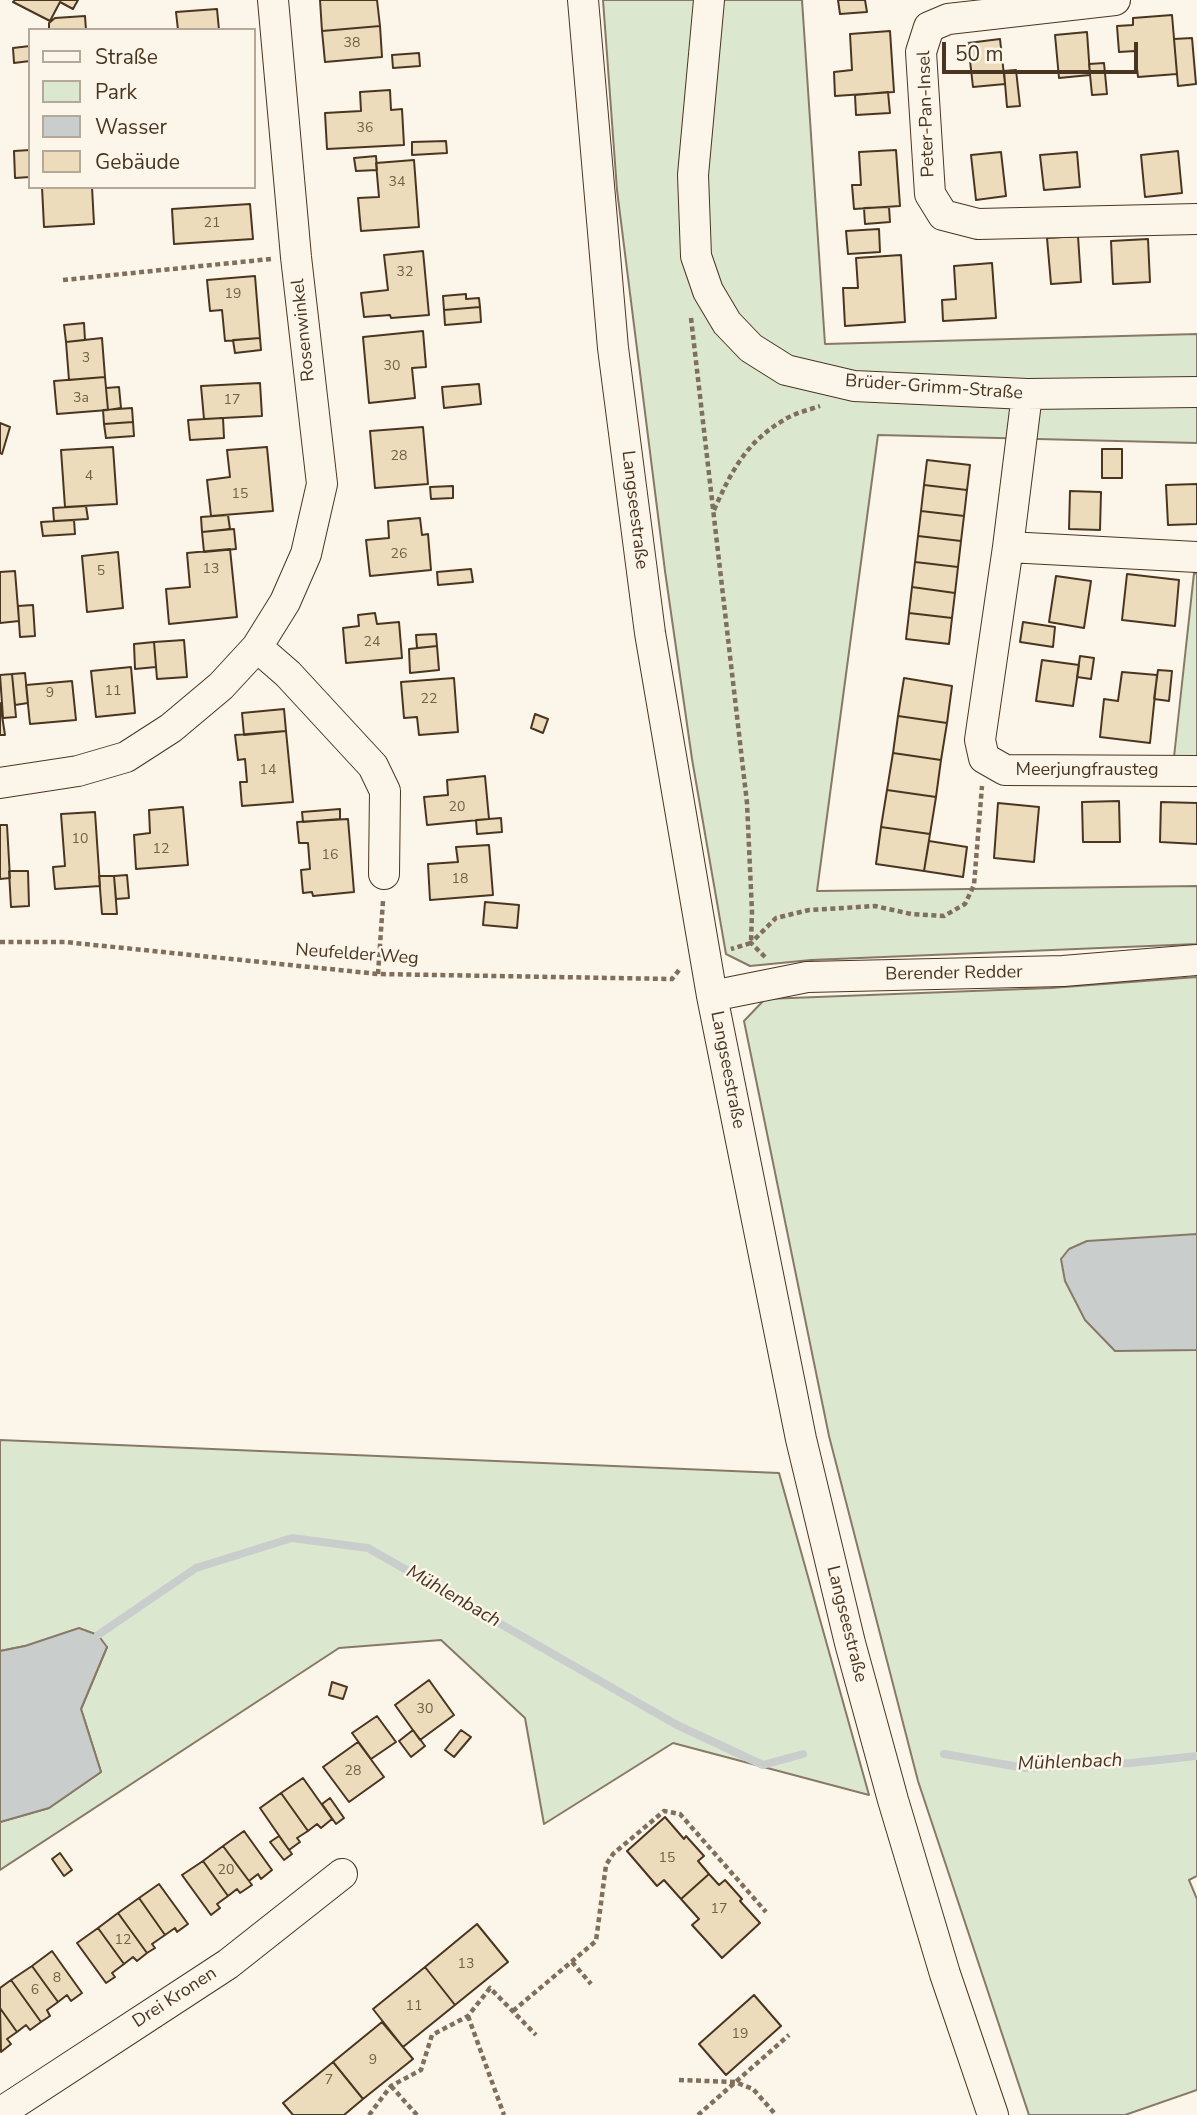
<!DOCTYPE html>
<html>
<head>
<meta charset="utf-8">
<style>
	body { margin:0 }
	#map { position:relative; width:1197px; height:2115px; overflow:hidden; background:#fbf6e9; font-family:"Nunito Sans",sans-serif }
	canvas { display:block }
	.legend { position:absolute; left:28px; top:28px; width:228px; height:161px; box-sizing:border-box; background:#fbf6e9; border:2px solid #b4a999; margin:0; padding:9px 12px; list-style:none; font-size:21px; color:#4a3520 }
	.legend li { display:flex; align-items:center; gap:14px; height:35px }
	.legend b { width:35px; border:2px solid #b4a999 }
	.scale { position:absolute; left:942px; top:42px; width:196px; height:32px; box-sizing:border-box; border:4px solid #4a3520; border-top:0; padding-left:9px; font-size:21px; line-height:24px; white-space:nowrap; color:#4a3520; -webkit-text-stroke:5px #fbf6e9; paint-order:stroke }
</style>
</head>
<body>
<div id="map">
<canvas width="1197" height="2115"></canvas>
<ul class="legend">
<li><b style="height:9px;background:#fbf6e9"></b>Straße</li>
<li><b style="height:19px;background:#dce7d0"></b>Park</li>
<li><b style="height:19px;background:#c9cecd"></b>Wasser</li>
<li><b style="height:19px;background:#ecdcbc"></b>Gebäude</li>
</ul>
<div class="scale">50 m</div>
</div>
<script>
const ctx = document.querySelector('canvas').getContext('2d');
ctx.lineJoin = 'round';
function paint(path, color) {
  ctx.fillStyle = color;
  ctx.fill(path, 'evenodd');
}
function stroke(path, color, width, dash) {
  ctx.strokeStyle = color;
  ctx.lineWidth = width;
  ctx.lineCap = dash ? 'butt' : 'round';
  ctx.setLineDash(dash || []);
  ctx.stroke(path);
}
function drawText(font, color, halo, rows, align = 'center') {
  ctx.font = font + ' "Nunito Sans",sans-serif';
  ctx.lineWidth = 5;
  ctx.setLineDash([]);
  ctx.textBaseline = 'middle';
  ctx.strokeStyle = halo;
  ctx.fillStyle = color;
  for (const [text, x, y, turn = 0] of rows) {
    ctx.save();
    ctx.translate(x, y);
    ctx.rotate((+turn || 0) * Math.PI / 180);
    ctx.textAlign = isNaN(turn) ? turn : align;
    if (halo) ctx.strokeText(text, 0, 0);
    ctx.fillText(text, 0, 0);
    ctx.restore();
  }
}
const green = new Path2D(`
	M603,0H802L825,344L1197,334V443L878,435L817,891L1197,886V944L811,960L750,966L726,954L692,759L665,571L617,190Z
	M1194,573L1197,574V758L1174,757Z
	M1197,977V1876L1189,1880L1197,1899V2090L1125,2115H1029L918,1781L829,1436L744,1021L765,999L1051,988Z
	M0,1440L779,1473L869,1795L673,1743L544,1824L525,1718L441,1640L339,1648L0,1870V1822L49,1808L101,1772L81,1709L107,1647L25,1646L0,1651Z`);
const water = new Path2D(`
	M1197,1234V1350L1115,1351L1085,1320L1065,1281L1061,1259L1069,1249L1087,1241Z
	M79,1628L98,1635L107,1647L81,1709L101,1772L49,1808L0,1822V1651L25,1646Z`);
const stream = new Path2D(`
	M98,1635L196,1568L292,1538L368,1548L677,1725L763,1765L803,1754
	M944,1754L1025,1768L1131,1763L1197,1756`);
const building = new Path2D(`
	M15,0H78L73,9L60,2L50,21L13,2Z
	M320,0H377L380,26L322,31Z
	M838,0H865L867,12L840,14Z
	M217,9L219,30H178L176,12Z
	M1172,15L1177,74L1138,77L1135,51L1119,52L1117,26L1133,25V18Z
	M85,16L86,30H49V23L55,18Z
	M380,26L382,57L325,62L322,31Z
	M890,31L894,92L835,96L834,72L852,70L850,34Z
	M1087,32L1090,75L1059,78L1055,35Z
	M1192,38L1196,84L1178,86L1174,39Z
	M1000,39L1005,84L973,87L968,43Z
	M30,46V61L14,63L13,48Z
	M419,53L420,66L393,68L392,55Z
	M1104,63L1107,94L1092,95L1089,64Z
	M1016,70L1020,106L1007,107L1004,71Z
	M390,90L391,110L402,109L404,145L327,149L325,113L361,111L360,92Z
	M888,92L890,113L856,115L855,95Z
	M446,141L447,153L412,155V142Z
	M30,150V177L15,178L14,151Z
	M896,150L900,206L854,209L852,185H861L859,152Z
	M1178,151L1182,193L1145,197L1141,155Z
	M1001,152L1006,196L976,200L971,155Z
	M1077,152L1080,187L1044,190L1040,155Z
	M376,156L377,170L356,171L354,158Z
	M414,160L419,227L361,231L358,198L379,197L376,163Z
	M42,187H92L94,224L44,227Z
	M250,204L253,239L174,244L172,209Z
	M889,207L890,222L865,224L864,208Z
	M879,229L880,252L848,254L846,231Z
	M1078,236L1081,282L1051,284L1047,238Z
	M1148,239L1150,282L1113,284L1111,241Z
	M423,251L429,315L391,318L390,315L364,317L361,293L388,290L384,255Z
	M901,255L905,322L845,326L843,288H858L856,258Z
	M992,263L996,318L943,321L942,300L956,299L954,266Z
	M255,276L260,338L225,341L222,310L210,311L207,280Z
	M466,294V299L479,298L480,307L444,310L443,296Z
	M480,307L481,322L445,325L444,310Z
	M84,323L85,340L66,342L64,325Z
	M423,331L426,367L412,368L415,398L369,403L363,337Z
	M102,338L105,377L69,380L66,342Z
	M260,338L261,350L235,353L233,340Z
	M105,377L108,410L57,414L54,381Z
	M260,383L262,416L204,419L201,386Z
	M479,384L481,404L444,408L442,387Z
	M119,387L121,408L108,410L106,388Z
	M132,408L133,422L104,424L103,410Z
	M223,418L224,438L190,440L188,420Z
	M133,422L134,436L106,438L104,424Z
	M0,423L10,427L2,454L0,453Z
	M423,427L428,484L375,488L370,431Z
	M113,447L117,504L65,507L61,450Z
	M267,447L273,511L211,516L207,480L230,477L227,450Z
	M1102,449H1122V478H1102Z
	M927,460L970,465L967,490L924,485Z
	M1197,484V524L1168,525L1166,485Z
	M924,485L967,490L964,516L921,511Z
	M453,486V498L431,499L430,487Z
	M1070,491L1101,492L1100,530L1069,529Z
	M86,506L88,519L54,521L53,508Z
	M921,511L964,516L961,541L918,536Z
	M228,515L230,529L202,532L201,517Z
	M420,518L422,535L428,534L431,570L370,576L366,540L389,538L388,521Z
	M74,520L75,534L43,536L41,522Z
	M234,529L236,549L204,552L202,532Z
	M918,536L961,541L958,567L915,562Z
	M230,549L237,617L169,624L166,589L190,587L187,553Z
	M118,552L123,608L87,612L82,556Z
	M915,562L958,567L955,593L912,587Z
	M471,569L473,582L438,585L437,572Z
	M15,571L19,621L0,623V572Z
	M1127,574L1179,580L1175,626L1122,620Z
	M1056,576L1091,581L1084,628L1049,622Z
	M912,587L955,593L952,618L909,613Z
	M33,605L35,636L20,637L18,606Z
	M375,613L377,624L399,622L402,658L346,663L343,628L359,626L358,615Z
	M909,613L952,618L949,644L906,639Z
	M1023,622L1055,627L1053,647L1020,642Z
	M436,634L437,646L417,648L416,635Z
	M184,640L187,677L157,679L154,642Z
	M154,642L156,667L135,669L134,644Z
	M437,646L439,670L410,673L409,649Z
	M1080,656L1094,658L1091,679L1077,677Z
	M1042,660L1079,665L1073,706L1036,701Z
	M131,667L135,713L96,717L91,671Z
	M1158,670L1172,671L1169,701L1154,699Z
	M1122,672L1157,675L1150,743L1100,737L1104,699L1118,701Z
	M25,673L28,703L15,705L12,674Z
	M12,674L16,717L3,718L0,675Z
	M454,678L458,732L419,735L417,717L404,718L401,682Z
	M904,678L952,686L947,723L898,716Z
	M72,681L76,720L30,724L26,685Z
	M0,703L5,735H0Z
	M284,709L286,731L244,735L242,713Z
	M535,714L548,719L543,733L531,728Z
	M898,716L947,723L941,760L893,753Z
	M286,731L293,802L242,806L240,782H247L245,759L238,760L235,735Z
	M893,753L941,760L936,797L887,790Z
	M485,776L489,819L427,825L424,797L448,795L447,780Z
	M887,790L936,797L930,834L881,827Z
	M1119,801L1120,842H1083L1082,802Z
	M1161,802L1197,803V844L1160,842Z
	M998,803L1039,807L1034,862L994,858Z
	M183,807L188,865L136,869L134,835L150,833L149,810Z
	M340,809V819L303,822L302,812Z
	M95,812L100,886L55,889L53,867L65,866L61,814Z
	M501,818L502,832L477,834L476,820Z
	M348,819L354,892L313,896L312,892L303,893L301,870L310,869L308,843H299L297,822Z
	M0,825H7L10,878L0,879Z
	M881,827L930,834L924,871L876,864Z
	M929,841L967,847L963,877L924,871Z
	M489,845L493,895L430,900L428,864L458,862L456,847Z
	M9,871H28L29,906L11,907Z
	M127,875L129,898L116,899L114,876Z
	M99,876H114L117,914H102Z
	M485,902L519,905L517,928L483,925Z
	M429,1680L454,1715L420,1740L395,1705Z
	M332,1682L347,1687L343,1699L329,1695Z
	M377,1716L396,1742L371,1759L352,1733Z
	M413,1730L425,1746L411,1757L399,1741Z
	M461,1730L471,1737L454,1757L445,1750Z
	M358,1742L384,1777L349,1802L323,1767Z
	M303,1778L332,1819L321,1828L317,1824L308,1831L281,1793Z
	M281,1793L308,1831L297,1838L300,1842L289,1850L260,1808Z
	M330,1798L344,1818L336,1824L322,1804Z
	M665,1817L684,1839L686,1836L704,1856L698,1861L709,1874L681,1899L664,1880L657,1886L627,1851Z
	M244,1831L272,1870L261,1879L258,1874L249,1881L223,1846Z
	M279,1836L292,1854L284,1860L270,1842Z
	M223,1846L252,1885L240,1893L237,1889L228,1896L203,1861Z
	M60,1853L72,1870L64,1876L52,1859Z
	M203,1861L228,1896L217,1904L220,1908L211,1915L182,1875Z
	M709,1874L719,1885L725,1880L742,1899L740,1901L760,1923L722,1958L692,1925L699,1919L681,1899Z
	M159,1884L188,1924L177,1932L175,1928L165,1935L139,1898Z
	M139,1898L165,1935L152,1944L155,1948L147,1953L118,1913Z
	M118,1913L147,1953L137,1961L133,1957L124,1964L98,1928Z
	M477,1924L508,1962L455,2005L425,1967Z
	M98,1928L124,1964L112,1973L115,1977L106,1983L77,1943Z
	M52,1951L82,1993L71,2001L67,1995L58,2002L32,1966Z
	M32,1966L58,2002L47,2010L50,2016L41,2022L11,1980Z
	M425,1967L455,2005L403,2047L373,2009Z
	M11,1980L41,2022L30,2030L26,2025L17,2032L0,2008V1988Z
	M754,1995L781,2026L726,2075L699,2044Z
	M0,2008L17,2032L7,2039L11,2044L1,2052Z
	M382,2022L413,2059L363,2099L333,2062Z
	M333,2062L363,2099L344,2115H293L283,2103Z`);
const path = new Path2D(`
	M63,280L271,259
	M691,318L747,803L752,912L751,943L731,949
	M714,510C731,472 746,442 784,420C794,413 809,410 820,406
	M0,942H65L378,974L672,979L679,970
	M765,957L751,943L776,918L809,910L875,906L911,914L944,916L965,904L974,885L982,786
	M378,974L383,901
	M572,1962L591,1984
	M513,2011L596,1941L606,1865L613,1854L664,1811L680,1814L766,1912
	M468,2016L504,2115
	M679,2080L735,2082L753,2089L776,2115
	M391,2086L417,2115
	M369,2115L391,2086L421,2070L432,2035L468,2016L490,1988L536,2035
	M698,2115L789,2035`);
const minor = new Path2D(`
	M583,0L613,348L650,633L712,996L801,1439L850,1643L893,1800L945,1974L993,2115
	M709,0L693,175L696,256L708,291L727,323L751,348L786,370L854,386L1027,394L1197,392
	M1115,0L948,19L929,27L921,52L930,194L943,215L978,224L1197,219
	M1027,394L1008,547L980,740L984,758L1005,770L1197,771
	M1008,547L1197,557
	M257,647L288,674L373,766L385,791L384,874
	M0,783L78,771L126,757L171,728L221,686L257,647L285,602L306,554L322,484L296,257L273,0
	M712,996L807,977L1063,971L1197,960
	M0,2113L228,1964L342,1874`);
const numberNames = [
	["38",352,44],
	["36",365,129],
	["34",397,183],
	["21",212,224],
	["32",405,273],
	["19",233,295],
	["3",86,359],
	["30",392,367],
	["3a",81,399],
	["17",232,401],
	["28",399,457],
	["4",89,477],
	["15",240,495],
	["26",399,555],
	["13",211,570],
	["5",101,572],
	["24",372,643],
	["11",113,692],
	["9",50,694],
	["22",429,700],
	["14",268,771],
	["20",457,808],
	["10",80,840],
	["12",161,850],
	["16",330,856],
	["18",460,880],
	["30",425,1710],
	["28",353,1772],
	["15",667,1859],
	["20",226,1871],
	["17",719,1910],
	["12",123,1941],
	["13",466,1965],
	["8",57,1979],
	["6",35,1991],
	["11",414,2007],
	["19",740,2035],
	["9",373,2061],
	["7",329,2081]
];
const streetNames = [
	["Peter-Pan-Insel",927,114,-92],
	["Rosenwinkel",304,330,-96],
	["Brüder-Grimm-Straße",934,388,4],
	["Langseestraße",634,510,83],
	["Meerjungfrausteg",1087,771],
	["Neufelder Weg",357,955,4],
	["Berender Redder",954,974,-1],
	["Langseestraße",727,1070,79],
	["Langseestraße",846,1624,76],
	["Drei Kronen",175,1998,-33]
];
const waterNames = [
	["Mühlenbach",453,1597,30],
	["Mühlenbach",1070,1763,-2]
];
paint(green, '#dce7d0');
stroke(green, '#887966', 2);
paint(water, '#c9cecd');
stroke(water, '#887966', 2);
stroke(stream, '#c9cecd', 8);
paint(building, '#ecdcbc');
stroke(building, '#4a3520', 2);
stroke(minor, '#4a3520', 32);
stroke(path, '#7f6f5c', 4.5, [5, 3.5]);
stroke(minor, '#fbf6e9', 30);
drawText('14px', '#725f47', null, numberNames);
drawText('18px', '#4a3520', '#fbf6e9', streetNames);
drawText('italic 19px', '#4a3520', '#fbf6e9', waterNames);
</script>
</body>
</html>
